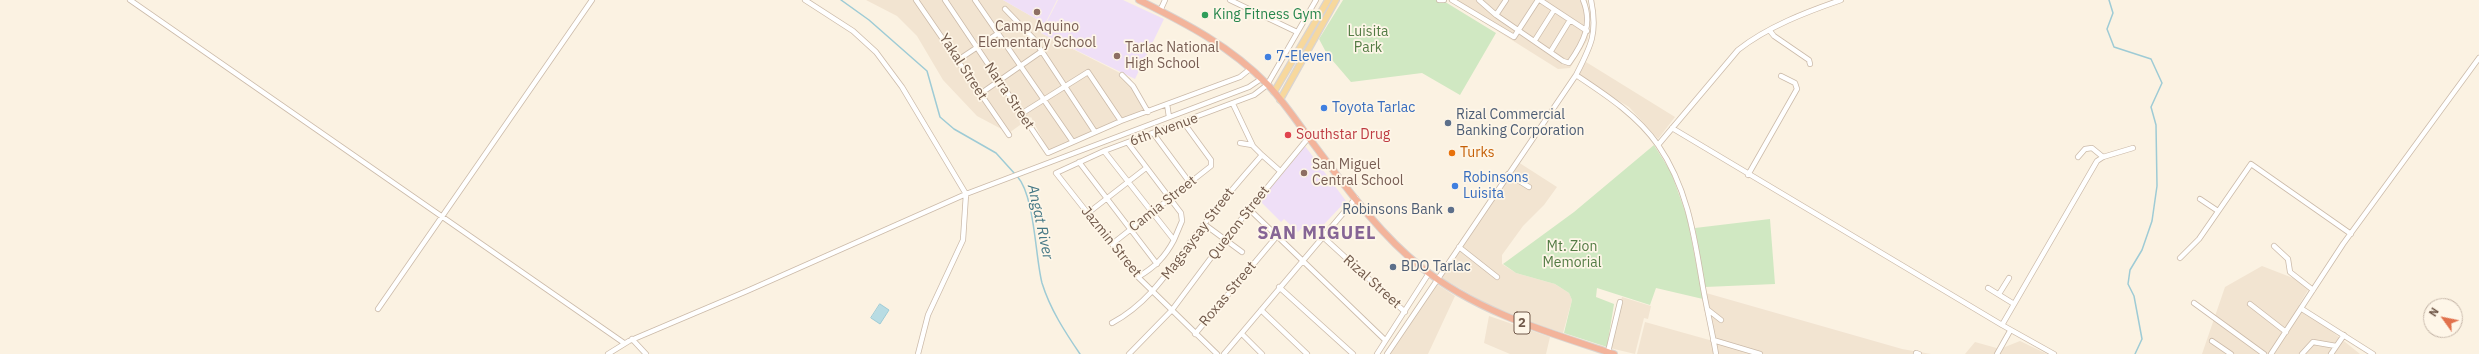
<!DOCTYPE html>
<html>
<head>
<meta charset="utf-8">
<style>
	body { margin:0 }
	#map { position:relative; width:2479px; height:354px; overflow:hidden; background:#fbf2e2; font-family:"IBM Plex Sans",sans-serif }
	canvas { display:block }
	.north { position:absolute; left:2423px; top:298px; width:40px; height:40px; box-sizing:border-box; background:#fef6e8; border:1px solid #c6b7a9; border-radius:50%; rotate:303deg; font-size:11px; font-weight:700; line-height:16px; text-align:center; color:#71594a }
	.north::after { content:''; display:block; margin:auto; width:14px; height:18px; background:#e1714c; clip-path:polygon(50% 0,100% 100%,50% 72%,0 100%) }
</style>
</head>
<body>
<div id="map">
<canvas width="2479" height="354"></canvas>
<div class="north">N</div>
</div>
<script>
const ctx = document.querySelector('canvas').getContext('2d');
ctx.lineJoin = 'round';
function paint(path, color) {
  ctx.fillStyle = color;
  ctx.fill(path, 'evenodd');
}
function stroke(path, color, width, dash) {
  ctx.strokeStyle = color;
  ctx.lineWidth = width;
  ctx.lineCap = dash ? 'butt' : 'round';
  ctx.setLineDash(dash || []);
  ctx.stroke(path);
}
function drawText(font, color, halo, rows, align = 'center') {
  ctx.font = font + ' "IBM Plex Sans",sans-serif';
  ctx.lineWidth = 3.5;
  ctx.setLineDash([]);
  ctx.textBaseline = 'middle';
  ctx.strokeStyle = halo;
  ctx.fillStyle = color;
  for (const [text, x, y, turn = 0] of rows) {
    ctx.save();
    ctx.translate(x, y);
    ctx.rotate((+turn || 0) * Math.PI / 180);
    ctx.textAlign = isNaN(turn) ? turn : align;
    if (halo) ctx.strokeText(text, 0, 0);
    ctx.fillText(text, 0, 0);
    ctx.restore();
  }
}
const residential = new Path2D(`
	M866,0H1003L1045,24L1041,33L1130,78L1149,111L1049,152L1031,117L1009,133L977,116L943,80L917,36L897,16Z
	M1448,0H1587L1590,19L1588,39L1570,68L1558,69Z
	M1586,62L1675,117L1658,139L1629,107L1576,75Z
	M1518,162L1557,187L1544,205L1523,226L1502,255V264L1516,273L1555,284L1569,293L1572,300L1563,333L1501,312L1440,277Z
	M2262,266L2311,285L2299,305L2360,354H2202L2225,287Z
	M1435,283L1455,296L1428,354H1388Z
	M1706,293L1902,349L1931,354H1637L1645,322L1713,341Z
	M1622,297L1651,306L1648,319L1644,318L1635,354L1610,348Z
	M1489,316L1550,337L1546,354H1510L1484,343Z
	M2020,341L2047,354H1965L1975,342L2000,349Z`);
const education = new Path2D(`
	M1003,0H1057L1045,24Z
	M1058,0H1123L1164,19L1135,79L1041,33Z
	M1305,146L1346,201L1314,235L1303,227L1298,232L1284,219L1281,222L1260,201Z`);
const green = new Path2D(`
	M1343,0H1442L1496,33L1460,95L1422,73L1351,82L1327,54L1319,39Z
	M1654,145L1671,172L1687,217L1703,299L1656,288L1650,305L1597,288L1596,297L1614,304L1607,347L1564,333L1572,300L1569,293L1555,284L1516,273L1503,264L1574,212Z
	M1770,219L1775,284L1705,287L1695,228Z`);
const water = new Path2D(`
	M880,304L889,310L880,324L871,318Z`);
const stream = new Path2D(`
	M841,0L869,20L927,71L940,117L954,129L996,153L1015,174
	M2109,0L2113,13L2107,29L2114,47L2151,59L2162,83L2151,107L2156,125L2157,186L2152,221L2142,250L2130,270L2128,284L2134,296L2142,339L2135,354
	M1017,176C1035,196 1035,256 1042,283C1050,309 1065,332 1080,354`);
const minor = new Path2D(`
	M130,0L624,343
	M805,0L853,31L876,52L902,87L966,194L963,240L928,315L918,354
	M916,0L1009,135
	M945,0L1048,153L1121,121L1240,77L1250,69
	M975,0L1073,142
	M1230,0L1297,32
	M1439,0H1444
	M1452,0L1514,37L1538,0
	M1479,0L1496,15
	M1506,0L1496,15L1563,61L1569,63C1584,42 1593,24 1583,0
	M1540,0L1587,31
	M1005,9L1033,38L1095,132
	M1160,11L1165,0
	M1770,31L1774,36L1809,60L1810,64
	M1535,40L1554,10
	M1551,51L1570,20
	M958,60L997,34
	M1122,75L1133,86L1148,112
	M1576,75C1606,95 1637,115 1658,145C1687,187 1694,234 1702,282C1706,306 1712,330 1716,354
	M980,94L1042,51
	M1167,104L1169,117
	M1233,104L1253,146L1262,155
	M1021,114L1088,72L1121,121
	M1672,128L2002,325
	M1153,133L1190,183
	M1128,143L1181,213L1182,221L1174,240
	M1240,143L1252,145
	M1658,145L1738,50C1767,27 1806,12 1841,0
	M1104,151L1174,240C1165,257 1155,267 1138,277
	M2078,157L2085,149L2092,148L2103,157
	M1079,162L1157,264
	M1508,174L1529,187
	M1748,175L1797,89L1795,83L1781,76
	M2200,199L2218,211
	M1249,209L1385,340
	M1088,213L1146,168
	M1204,224L1242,252
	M1322,236L1405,312
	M1112,244L1211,166V160L1184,123
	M2274,246L2288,259L2290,272L2313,290
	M1459,247L1497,277
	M2180,258L2199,239L2251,164L2351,234
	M1279,287L1353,354
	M1988,288L2014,304
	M1999,294L2009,278
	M2194,303L2264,354
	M2250,304L2286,332
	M378,309L592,0
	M1707,309L1721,320
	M2302,309L2373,354
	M1261,310L1307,354
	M1112,323C1151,302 1171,267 1197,233C1218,206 1240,180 1262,155L1280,171
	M1195,334L1277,236
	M1242,334L1262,354
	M632,339L646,354
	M1713,340L1760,354
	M2212,341L2231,354
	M1608,352L1620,302
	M1916,353L1919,354
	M608,354L629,341L747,291L966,194L1249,87L1261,79
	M1129,354L1172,310L1225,239L1309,137
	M1217,354L1138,277L1056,173L1104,151L1254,95L1267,85L1316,0
	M1224,354L1356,198
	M1377,354L1429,273
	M1387,354L1576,75C1591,46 1598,33 1591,0
	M1997,354L2010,331
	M2054,354L2002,325L2097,161L2103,157L2133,148
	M2271,354L2343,244L2479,58
	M2302,354L2313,342L2336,346
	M2331,354L2344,335`);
const major = new Path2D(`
	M1274,92L1328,0
	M1280,100L1336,0`);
const highway = new Path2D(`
	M1139,0C1187,24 1230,46 1268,85C1283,101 1296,120 1309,138C1343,183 1377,232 1421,267C1477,312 1547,332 1614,354`);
const markers = [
	[1037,12,4,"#8d6e63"],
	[1205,15,4,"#2e9e5b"],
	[1117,56,4,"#8d6e63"],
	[1268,57,4,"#3f7fe0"],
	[1324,108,4,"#3f7fe0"],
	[1448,123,4,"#5c6f8a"],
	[1288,135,4,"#e0444e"],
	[1452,153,4,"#e8710a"],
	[1304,173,4,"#8d6e63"],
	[1455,186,4,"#3f7fe0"],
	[1451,210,4,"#5c6f8a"],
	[1393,267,4,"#5c6f8a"]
];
const shields = [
	[1522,323,16]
];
const shieldNames = [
	["2",1522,323]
];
const leisureNames = [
	["King Fitness Gym",1213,15]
];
const educationNames = [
	["Camp Aquino",1037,27,"center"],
	["Elementary School",1037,43,"center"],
	["Tarlac National",1125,48],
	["High School",1125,64],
	["San Miguel",1312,165],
	["Central School",1312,181]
];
const parkNames = [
	["Luisita",1368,32],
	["Park",1368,48],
	["Mt. Zion",1572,247],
	["Memorial",1572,263]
];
const shopNames = [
	["7-Eleven",1276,57],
	["Toyota Tarlac",1332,108],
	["Robinsons",1463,178],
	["Luisita",1463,194]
];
const streetNames = [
	["Yakal Street",963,67,57],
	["Narra Street",1009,96,56],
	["6th Avenue",1164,130,-20],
	["Camia Street",1163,204,-38],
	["Quezon Street",1239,223,-52],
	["Magsaysay Street",1198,234,-53],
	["Jazmin Street",1111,242,51],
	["Rizal Street",1372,282,42],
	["Roxas Street",1228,294,-50]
];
const serviceNames = [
	["Rizal Commercial",1456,115],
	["Banking Corporation",1456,131],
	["Robinsons Bank",1443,210,"right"],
	["BDO Tarlac",1401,267]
];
const healthNames = [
	["Southstar Drug",1296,135]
];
const foodNames = [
	["Turks",1460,153]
];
const waterNames = [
	["Angat River",1040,222,78]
];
const districtNames = [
	["SAN MIGUEL",1317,234]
];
paint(residential, '#f2e4d1');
paint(education, '#efdff7');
paint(green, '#d0e8c2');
paint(water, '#b8dce3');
stroke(water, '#9ecbd5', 1);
stroke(stream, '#9ecbd5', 1.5);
stroke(minor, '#cbbaa9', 6);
stroke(major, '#dad4d0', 8);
stroke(highway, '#dad4d0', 8);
stroke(minor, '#fff', 4.5);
stroke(major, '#f7d89d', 5.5);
stroke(highway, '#f3b49b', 6);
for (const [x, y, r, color] of markers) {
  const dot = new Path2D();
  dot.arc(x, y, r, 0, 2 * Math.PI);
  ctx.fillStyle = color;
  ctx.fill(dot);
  stroke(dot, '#fef6e8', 1.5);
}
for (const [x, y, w] of shields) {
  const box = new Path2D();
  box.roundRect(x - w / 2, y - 11, w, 22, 3);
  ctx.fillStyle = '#fef6e8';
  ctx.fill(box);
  stroke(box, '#71594a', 1);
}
drawText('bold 13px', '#71594a', null, shieldNames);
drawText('14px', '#27864d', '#fef6e8', leisureNames, 'left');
drawText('14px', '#785e54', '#fef6e8', educationNames, 'left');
drawText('14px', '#547c45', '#fef6e8', parkNames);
drawText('14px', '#366cbe', '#fef6e8', shopNames, 'left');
drawText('14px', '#71594a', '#fef6e8', streetNames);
drawText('14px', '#4e5e75', '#fef6e8', serviceNames, 'left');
drawText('14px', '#be3a42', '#fef6e8', healthNames, 'left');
drawText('14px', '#c56008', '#fef6e8', foodNames, 'left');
drawText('italic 15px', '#457885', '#fef6e8', waterNames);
ctx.letterSpacing = '1px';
drawText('bold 18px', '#866595', '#fef6e8', districtNames);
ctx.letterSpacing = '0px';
</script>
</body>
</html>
